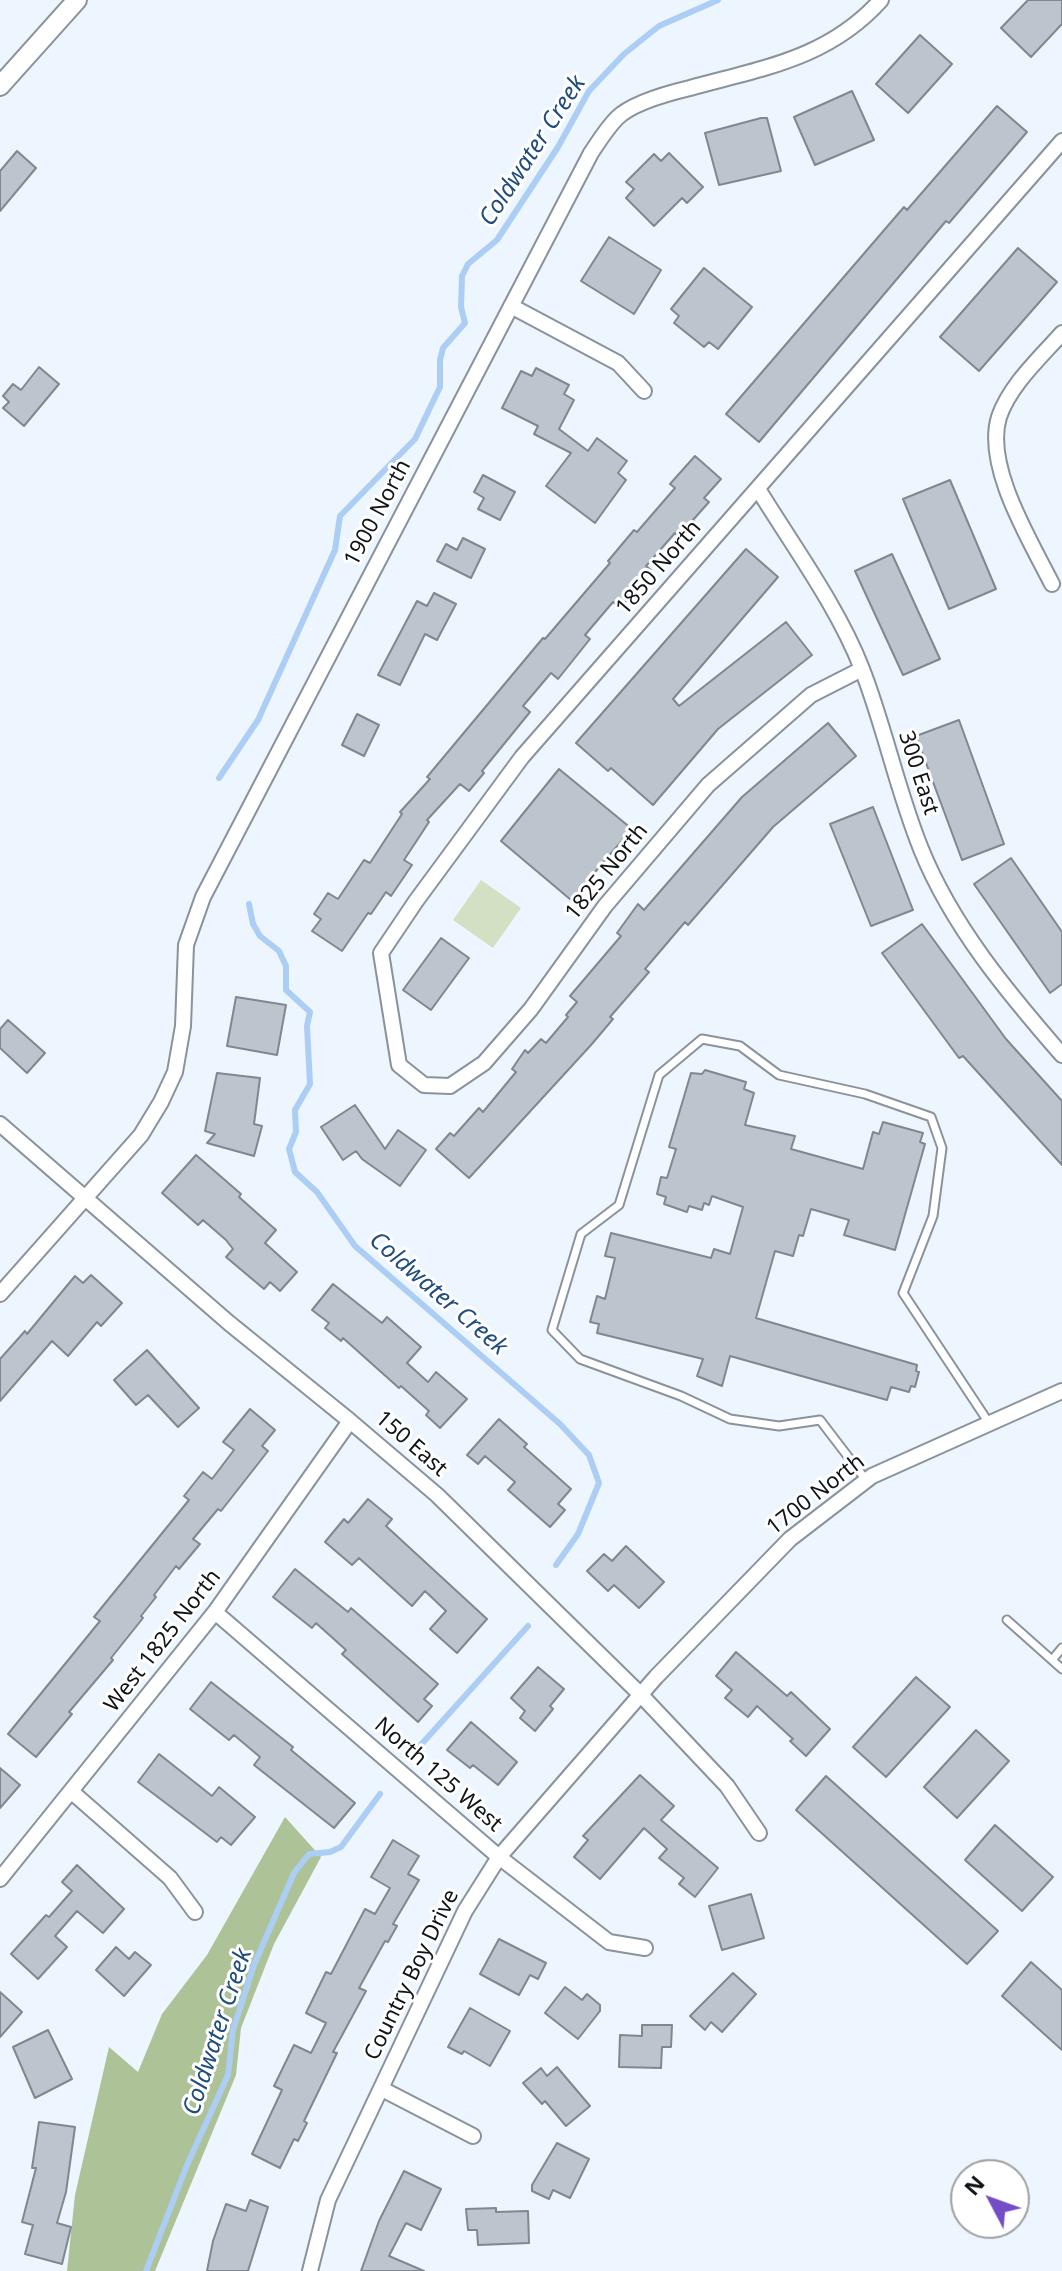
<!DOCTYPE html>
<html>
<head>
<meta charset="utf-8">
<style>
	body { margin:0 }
	#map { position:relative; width:1062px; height:2271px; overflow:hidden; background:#edf5fe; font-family:"Noto Sans",sans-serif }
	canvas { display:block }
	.north { position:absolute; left:950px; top:2159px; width:80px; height:80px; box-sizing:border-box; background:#fff; border:2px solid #a0a1a2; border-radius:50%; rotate:311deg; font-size:22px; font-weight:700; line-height:32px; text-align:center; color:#111417 }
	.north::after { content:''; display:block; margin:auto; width:28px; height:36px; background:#754dc6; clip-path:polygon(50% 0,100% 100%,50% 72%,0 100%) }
</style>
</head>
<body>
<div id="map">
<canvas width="1062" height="2271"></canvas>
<div class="north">N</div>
</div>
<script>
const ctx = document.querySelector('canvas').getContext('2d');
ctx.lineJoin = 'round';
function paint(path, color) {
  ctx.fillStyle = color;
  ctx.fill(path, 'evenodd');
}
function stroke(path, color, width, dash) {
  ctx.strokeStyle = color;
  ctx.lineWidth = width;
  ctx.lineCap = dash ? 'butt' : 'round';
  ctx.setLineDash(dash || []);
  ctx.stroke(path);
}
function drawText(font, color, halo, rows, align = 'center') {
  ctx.font = font + ' "Noto Sans",sans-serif';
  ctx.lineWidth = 6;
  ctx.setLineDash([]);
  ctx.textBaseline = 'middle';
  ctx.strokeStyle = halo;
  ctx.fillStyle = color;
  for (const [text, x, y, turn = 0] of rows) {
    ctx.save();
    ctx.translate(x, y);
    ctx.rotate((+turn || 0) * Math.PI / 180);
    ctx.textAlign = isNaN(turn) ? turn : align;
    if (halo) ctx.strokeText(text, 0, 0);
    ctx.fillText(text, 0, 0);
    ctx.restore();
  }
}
const green = new Path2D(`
	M481,880L521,908L493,948L453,920Z`);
const forest = new Path2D(`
	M285,1817L321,1857L274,1944L241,2028L236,2075L155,2271H67L75,2195L109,2047L138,2072L162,2014L207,1955Z`);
const stream = new Path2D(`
	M219,778L258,720L335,550L340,516L415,439L440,387V360L443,348L465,323L461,307L462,276L468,264L497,240L558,147L589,91L624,54L659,26L718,0
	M249,904L253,924L260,936L279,951L286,966V990L310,1012L307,1026L310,1084L295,1110L296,1132L289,1149L295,1172L317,1192L355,1246L560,1424L589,1455L599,1483L578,1534L556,1565
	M418,1748L528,1626
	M146,2271L187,2165L228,2075L233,2030L254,1965L294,1873L309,1854L330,1852L341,1847L380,1794`);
const building = new Path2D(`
	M1028,0H1062V24L1031,57L1001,28Z
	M920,35L952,64L908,113L876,84Z
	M852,91L874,140L815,165L794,117Z
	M997,106L1027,132L949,223L946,221L759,442L726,414L904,207L907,210Z
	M761,118H767L781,171L719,185L705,133Z
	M17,151L36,168L0,211V171Z
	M669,153L703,187L687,203L682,198L654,226L626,198L634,189L626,182L654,154L661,161Z
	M609,237L661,270L634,314L581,281Z
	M1018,248L1057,282L979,371L940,337Z
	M704,268L752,307L718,349L709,342L704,347L674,323L679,316L671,309Z
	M39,367L59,384L24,426L3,408L9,402L3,396L13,384L21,390Z
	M536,368L569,385L564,394L574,400L559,429L588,451L597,438L627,461L618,473L626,480L595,523L546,486L571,453L534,434L538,426L502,408L521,371L532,376Z
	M695,456L721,479L704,498L709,502L693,520L695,522L681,539L675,533L646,566L651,570L620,608L613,602L585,635L590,639L558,679L551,673L523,706L530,712L482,771L484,773L469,791L460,784L427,820L429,822L404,860L412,865L391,896L386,892L371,914L368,913L342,951L312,931L321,919L314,914L328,893L338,899L364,860L370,863L402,814L400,812L430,779L427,777L543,638L545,639L610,563L608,561L634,530L637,532L675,488L670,484Z
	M483,475L515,492L500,520L478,509L484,498L474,492Z
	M950,480L996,589L949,609L903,499Z
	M463,538L485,549L471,578L437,561L446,544L457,550Z
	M746,549L778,577L673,699L679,706L786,622L812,655L718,729L653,805L611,768L608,771L576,743Z
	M892,554L940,659L903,675L855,571Z
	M434,593L456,604L437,640L425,634L400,685L378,675L417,601L427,606Z
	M357,714L379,725L364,756L342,745Z
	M959,720L1004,844L962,860L916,736Z
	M828,723L856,756L773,827L688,925L685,922L645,969L649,972L610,1017L613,1019L591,1045L469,1178L436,1149L450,1133L454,1136L479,1108L483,1112L516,1072L512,1069L525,1050L528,1053L541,1039L546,1043L568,1017L566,1015L577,1002L570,996L621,936L617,933L638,904L644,910L742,797Z
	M559,769L632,829L571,900L501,841Z
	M873,807L913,910L871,926L830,824Z
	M1011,858L1062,932V984L1050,993L974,884Z
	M922,924L1006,1039L1062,1101V1165L963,1056L959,1058L882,953Z
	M441,938L469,958L431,1010L403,990Z
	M236,997L286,1005L277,1055L227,1046Z
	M8,1020L45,1053L27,1073L0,1048V1029Z
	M705,1070L746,1082L744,1089L754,1093L745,1125L795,1136L791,1149L863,1169L873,1132L879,1134L883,1122L923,1133L920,1142L925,1144L895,1250L844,1235L849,1220L811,1209L803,1236L799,1235L793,1256L775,1251L756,1318L917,1365L916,1371L919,1372L915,1387L911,1386L909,1392L891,1387L887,1400L730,1356L722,1386L697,1376L703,1359L597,1333L599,1324L590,1322L597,1296L605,1299L615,1258L605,1256L611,1233L711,1258L714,1249L730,1254L743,1207L712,1196L709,1205L704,1203L702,1210L689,1206L687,1212L664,1204L666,1197L657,1194L661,1177L667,1178L676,1149L669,1147L691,1073L702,1074Z
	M217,1073L260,1078L254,1124L262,1126L254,1156L207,1143L215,1134L205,1131Z
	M355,1105L385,1149L398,1130L426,1150L400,1186L362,1159L356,1151L343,1160L321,1127Z
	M196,1155L241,1194L239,1197L276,1230L265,1243L297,1272L280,1291L270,1282L264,1289L226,1257L233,1249L226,1240L203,1220L198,1225L162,1193Z
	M91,1275L122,1303L101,1326L97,1322L68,1356L52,1341L0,1401V1359L25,1331L27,1334L75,1276L83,1283Z
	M333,1284L382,1323L387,1317L421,1347L407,1363L428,1382L436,1372L467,1399L440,1428L426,1415L429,1411L401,1386L399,1388L343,1338L341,1341L325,1328L329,1323L312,1310Z
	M147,1350L199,1408L178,1427L148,1395L136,1405L114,1380Z
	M250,1409L275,1430L262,1446L268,1451L221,1511L218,1509L193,1539L200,1544L179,1569L176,1566L154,1595L156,1597L141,1616L143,1618L111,1658L113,1660L69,1712L72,1714L36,1757L8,1734L100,1621L94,1617L189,1500L184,1496L203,1472L212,1479L234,1450L223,1442Z
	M499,1419L527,1444L524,1447L571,1489L558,1504L565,1510L550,1527L508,1490L515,1482L485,1456L478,1464L467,1455Z
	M368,1499L392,1519L386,1526L487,1619L457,1653L430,1629L446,1611L425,1591L412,1606L359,1558L352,1565L325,1542L344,1519L348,1523Z
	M626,1546L664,1582L639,1608L614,1585L608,1591L587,1571L604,1554L612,1561Z
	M295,1569L348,1612L351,1608L438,1684L424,1699L432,1706L418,1722L342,1654L346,1650L316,1623L312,1628L273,1597Z
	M736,1652L787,1696L791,1692L830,1729L806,1756L790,1741L793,1739L757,1706L748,1717L725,1698L732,1690L716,1676Z
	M538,1667L564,1689L550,1706L553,1709L535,1731L520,1718L525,1711L511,1698Z
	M916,1677L950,1707L886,1777L853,1747Z
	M211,1682L293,1747L291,1750L355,1803L334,1828L254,1765L260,1757L234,1735L229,1740L190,1709Z
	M471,1722L517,1762L498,1785L473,1765L470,1768L447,1750Z
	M976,1730L1009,1761L957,1818L924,1787Z
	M159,1754L212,1796L219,1787L255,1817L231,1845L221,1837L217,1842L138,1782Z
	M0,1768L20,1785L0,1808Z
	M640,1775L674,1806L661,1820L718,1868L695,1897L679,1884L684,1878L659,1858L667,1849L644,1828L600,1879L574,1857L588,1840L583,1836Z
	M826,1776L998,1931L967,1964L796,1810Z
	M995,1825L1053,1877L1022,1911L965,1860Z
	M393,1840L419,1856L408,1874L419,1880L393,1924L397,1926L388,1942L385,1941L359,1988L366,1991L333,2052L337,2053L304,2121L307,2123L298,2141L294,2139L280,2168L252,2154L282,2090L274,2086L294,2045L311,2053L326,2023L306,2013L326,1972L331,1974L365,1909L375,1914L390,1888L371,1877Z
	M77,1865L124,1909L103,1933L77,1911L55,1936L67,1947L38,1979L11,1954L46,1915L49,1917L72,1891L62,1882Z
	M751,1894L764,1938L722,1950L709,1906Z
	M499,1939L546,1963L538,1979L530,1975L519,1995L480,1974Z
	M116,1947L129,1959L135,1952L151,1965L124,1996L96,1970Z
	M1031,1962L1062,1990V2050L1002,1996Z
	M733,1973L756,1994L722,2032L711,2022L705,2030L690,2016Z
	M565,1987L582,2000L587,1994L600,2005V2011L578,2039L545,2013Z
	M0,1992L22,2012L0,2037Z
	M470,2008L510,2031L490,2066L464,2051L462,2054L448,2047Z
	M642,2025H672L671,2047H662L661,2068L619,2067L620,2035L642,2036Z
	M48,2030L72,2079L35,2098L13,2047Z
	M557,2067L590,2106L566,2126L545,2101L542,2104L523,2083L541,2068L547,2076Z
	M39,2122L75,2127L66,2192L57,2223L71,2227L62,2264L25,2254L33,2225L22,2222L36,2168H32Z
	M557,2143L589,2159L570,2198L553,2190L549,2199L532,2191V2185Z
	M404,2171L441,2189L421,2230L406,2223L389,2256L424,2271H361L379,2221Z
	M250,2200L268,2207L248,2271H207L213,2241L226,2204L246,2211Z
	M496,2208V2212L528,2211L529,2243L478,2245L477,2230H468L466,2209Z`);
const service = new Path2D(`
	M866,1480L820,1420L779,1426L730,1419L681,1396L580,1359L552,1330L581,1234L619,1205L659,1075L702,1039L740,1046L779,1075L865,1094L931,1117L942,1148L933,1216L903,1293L989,1423
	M1007,1620L1062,1669
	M1052,1660L1062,1648`);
const minor = new Path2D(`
	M511,306L618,363L644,391
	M758,489C793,546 838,607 862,669C885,728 897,790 921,849C952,926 1008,993 1062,1055
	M1052,584C1030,540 984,466 999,417C1010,385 1040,358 1062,333
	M862,669L811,695L708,785L605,906L531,1009L484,1063L450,1086L424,1085L399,1065L381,953L416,901L522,757L1062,141
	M0,1124L229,1323L350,1421L437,1495L641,1695L727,1786L759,1833
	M0,1294L141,1135L161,1102L175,1072L183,1026L186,945L203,897L591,153C599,141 607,128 617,118C632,103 669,93 690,88C762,68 828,59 881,0
	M215,1612L499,1857L609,1942L645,1948
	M72,1792L170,1878L195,1912
	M0,1879L215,1612L350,1421
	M382,2089L473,2136
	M310,2271L328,2200L465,1911L499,1857L656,1677L790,1539L872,1476L1062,1391`);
const tertiary = new Path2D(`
	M0,86L77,0`);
const streetNames = [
	["1900 North",378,513,-62],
	["1850 North",659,568,-49],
	["300 East",918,773,72],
	["1825 North",607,872,-51],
	["150 East",411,1444,41],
	["1700 North",816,1495,-38],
	["West 1825 North",163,1641,-52],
	["North 125 West",438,1775,41],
	["Country Boy Drive",412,1975,-64]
];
const waterNames = [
	["Coldwater Creek",533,151,-57],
	["Coldwater Creek",438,1294,41],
	["Coldwater Creek",218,2032,-72]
];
paint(green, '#d2e1c4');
paint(forest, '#adc297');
stroke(stream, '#adcef4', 6);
paint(building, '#bcc4cd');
stroke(building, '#808790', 2);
stroke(service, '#8a929b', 11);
stroke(minor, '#8a929b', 18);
stroke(tertiary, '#8a929b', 22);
stroke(service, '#fff', 7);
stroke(minor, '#fff', 14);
stroke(tertiary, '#fff', 18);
drawText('22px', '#111417', '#fff', streetNames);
drawText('italic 24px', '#204d7d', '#fff', waterNames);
</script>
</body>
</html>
